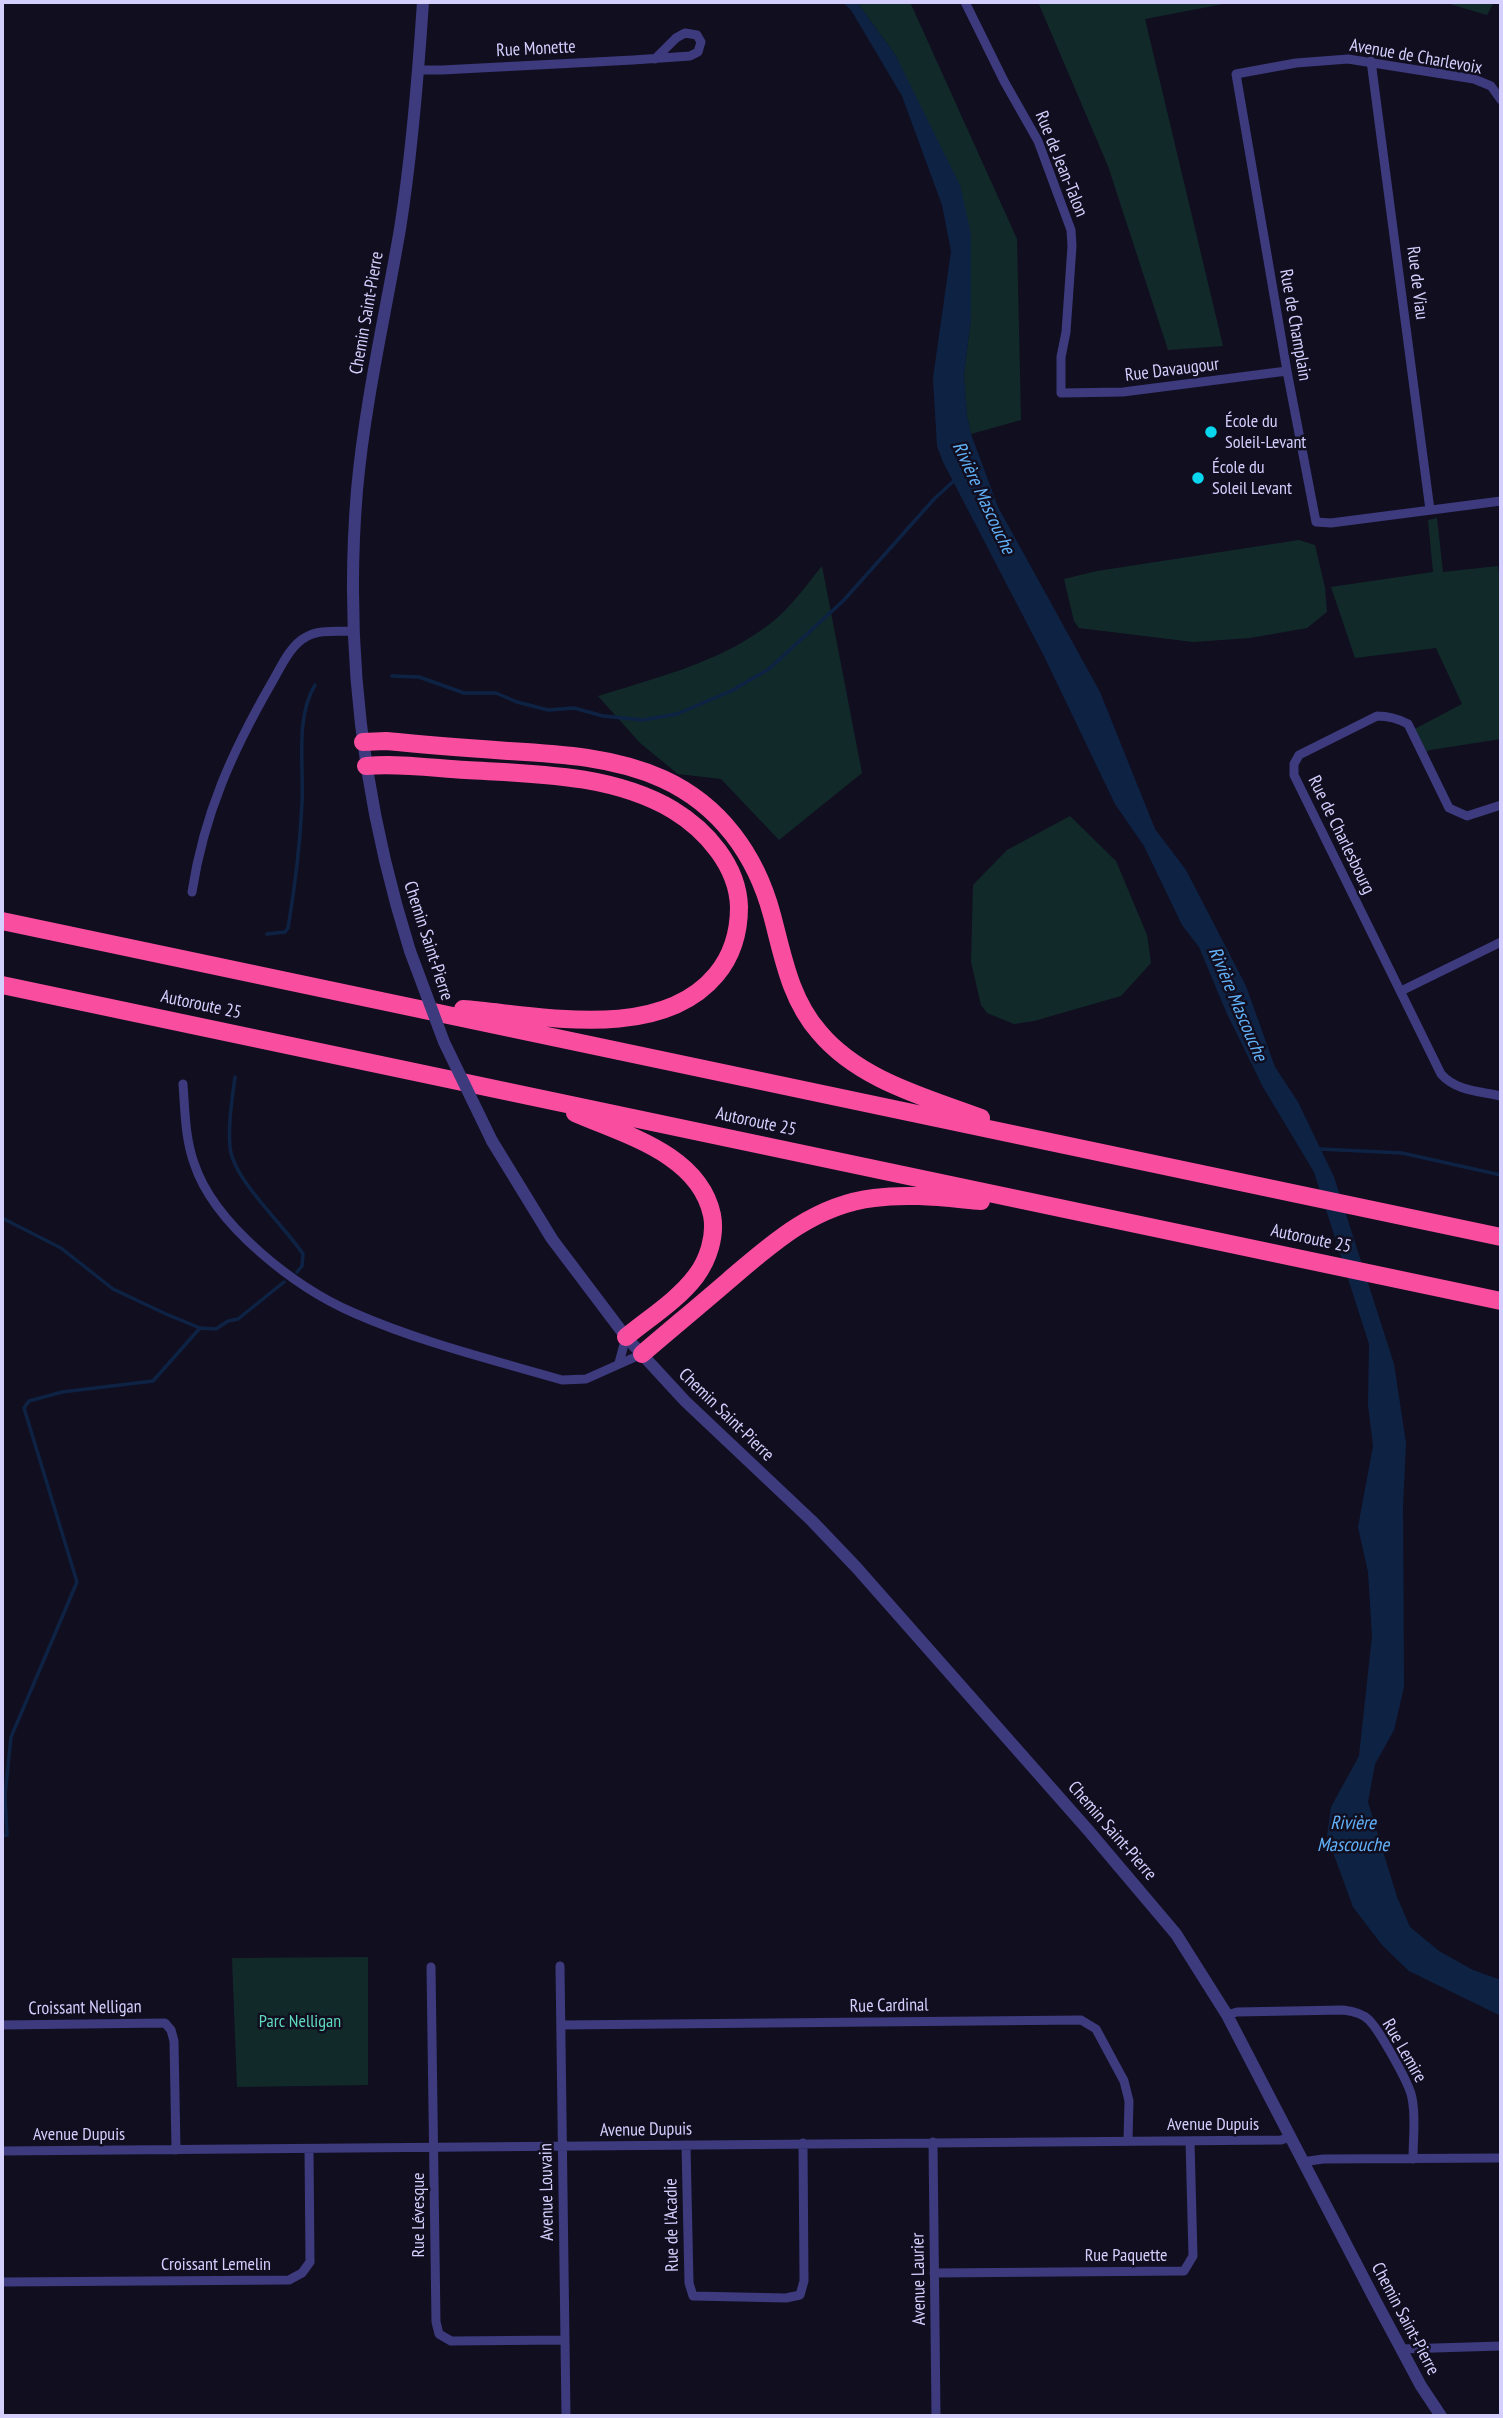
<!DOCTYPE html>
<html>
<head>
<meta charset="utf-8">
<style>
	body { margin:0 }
	#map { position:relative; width:1503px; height:2418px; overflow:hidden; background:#110e20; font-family:"PT Sans Narrow",sans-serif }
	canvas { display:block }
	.frame { position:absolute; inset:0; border:4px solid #d4cffd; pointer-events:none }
</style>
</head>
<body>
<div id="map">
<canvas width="1503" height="2418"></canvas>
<div class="frame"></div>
</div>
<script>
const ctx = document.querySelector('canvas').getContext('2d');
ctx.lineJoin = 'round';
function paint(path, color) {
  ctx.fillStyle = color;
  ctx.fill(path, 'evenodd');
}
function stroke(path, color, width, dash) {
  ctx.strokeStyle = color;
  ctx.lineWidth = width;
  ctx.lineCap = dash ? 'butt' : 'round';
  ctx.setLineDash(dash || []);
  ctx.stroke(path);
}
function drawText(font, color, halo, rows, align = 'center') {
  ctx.font = font + ' "PT Sans Narrow",sans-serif';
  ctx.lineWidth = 5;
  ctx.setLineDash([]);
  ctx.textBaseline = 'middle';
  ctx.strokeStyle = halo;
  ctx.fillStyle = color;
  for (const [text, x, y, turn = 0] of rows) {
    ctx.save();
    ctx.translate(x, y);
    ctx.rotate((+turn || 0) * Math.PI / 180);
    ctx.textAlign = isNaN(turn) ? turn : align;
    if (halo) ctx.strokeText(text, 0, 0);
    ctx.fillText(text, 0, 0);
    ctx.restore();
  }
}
const green = new Path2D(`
	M857,2H910L1017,239L1021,420L971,434L967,416L964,374L971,319V234L896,56Z
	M1038,2H1234L1145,19L1223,346L1168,350L1108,166Z
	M1443,2H1494L1487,15Z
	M1437,518L1443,572L1498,566L1501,594V739L1430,750L1420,755L1409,732L1462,704L1436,648L1355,658L1331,587L1433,572L1428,520Z
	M1299,540L1315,545L1325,588L1327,612L1307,628L1250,638L1193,642L1079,628L1074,621L1064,579L1097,571Z
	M822,566L862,773L779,840L721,779L678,774L640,743L598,696C655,678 714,664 763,629C787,613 804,588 822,566Z
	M1070,816L1116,861L1147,935L1151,963L1121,996L1034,1021L1014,1024L987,1013L981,1005L971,962L973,885L1007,850Z
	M368,1957V2085L237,2087L232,1958Z`);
const water = new Path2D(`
	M842,2H857L896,56L960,185L971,234V319L964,374L967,416L971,434L998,507L1100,692L1155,829L1186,870L1246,986L1275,1067L1298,1102L1334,1177L1394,1364L1406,1443L1403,1507L1404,1687L1394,1730L1375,1764L1368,1802L1397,1897L1410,1927L1439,1951L1473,1970L1501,1980V2016L1409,1971L1382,1945L1353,1907L1327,1836L1331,1807L1359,1756L1372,1636L1368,1572L1358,1527L1373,1446L1368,1405L1369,1344L1314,1172L1263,1087L1227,1014L1199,947L1182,925L1144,846L1115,804L1044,656L943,462L937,446L933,378L951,251L942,205L902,96L851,10Z`);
const stream = new Path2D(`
	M392,676L419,677L464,693H496L517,702L548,710L574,708L603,716L643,720L677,714L731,691L769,669L844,600L935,498L956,479
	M267,934L285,932L288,928C295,887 300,845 302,803C304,766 295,718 315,685
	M235,1077C232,1100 228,1124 230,1147C233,1180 284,1225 303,1254L302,1266L297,1272
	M1320,1149L1402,1153L1501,1175
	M2,1218L61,1248L113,1289L166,1314L200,1328L216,1329L228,1321L238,1319L284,1282
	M2,1836L7,1835L5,1795L11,1737L77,1582L24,1408L29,1401L62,1392L153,1381L200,1328`);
const minor = new Path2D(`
	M965,2L1004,81L1038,141L1071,230L1072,246L1066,332L1061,357V393L1123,392L1287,371
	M1371,61L1430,510
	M418,70H442L633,60L690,56L698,52L701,42L697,35L685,33L676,38L655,59
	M1501,100L1491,86L1474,79L1348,59L1296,63L1236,74L1287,371L1316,522L1331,523L1501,501
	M1501,805L1467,816L1449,808L1408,724C1397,718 1389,716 1377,716L1299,755L1294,764V775L1441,1074C1456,1091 1479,1091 1501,1096
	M192,892C204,814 232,752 271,684C280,669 290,645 306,637C319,629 339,632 353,631
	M1401,991L1501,942
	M183,1084C185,1110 185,1138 194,1163C214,1225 296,1288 354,1313C420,1342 493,1360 562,1380L586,1379L642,1354
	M619,1363L626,1337
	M560,1966L566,2416
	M431,1967L436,2322L439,2334L451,2341L565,2340
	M1227,2015L1237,2012L1343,2010C1353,2011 1362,2013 1369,2020C1379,2030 1410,2084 1412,2098C1416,2117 1413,2139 1413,2159
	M2,2025L165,2023L171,2030L174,2041L176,2150
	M562,2025L1081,2020L1096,2029L1124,2081L1129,2101L1128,2140
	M933,2142L936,2416
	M686,2145L689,2283L693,2296L786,2298L800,2295L804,2281L803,2143
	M2,2151L1281,2140L1290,2137
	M1302,2162L1323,2159L1501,2158
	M934,2273L1184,2271L1193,2256L1190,2141
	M2,2282L289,2280L302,2273L310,2262L309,2149
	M1402,2349L1501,2346`);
const tertiary = new Path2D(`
	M410,951C363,802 344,646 357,490C365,402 385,316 400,229C412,153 418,78 423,2
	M492,1141L552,1239L626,1337L685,1401L812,1521L856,1567L1088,1830L1176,1934L1227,2015L1374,2298L1421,2386L1441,2416`);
const motorway = new Path2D(`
	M363,742L386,741C427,745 467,748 508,751C560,754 614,757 663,779C720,805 756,855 772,915C783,956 790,999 819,1032C859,1080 925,1097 981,1118
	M366,766C399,763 433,768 466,770C535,774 612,774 673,810C706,830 738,866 739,907C739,932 732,956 716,975C659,1043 539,1015 463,1009
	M2,921L1501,1237
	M2,985L1501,1301
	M575,1113C625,1135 699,1154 712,1215C716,1236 708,1260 696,1276C678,1300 649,1318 626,1337
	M642,1354C670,1330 699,1306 728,1281C771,1244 814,1205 874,1198C910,1193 946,1198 981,1201`);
const tertiaryBridge = new Path2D(`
	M410,951L444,1042L492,1141`);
const markers = [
	[1211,432,7,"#09d7ef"],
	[1198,478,7,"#09d7ef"]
];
const streetNames = [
	["Rue Monette",536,49,-3],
	["Avenue de Charlevoix",1416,57,10],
	["Rue de Jean-Talon",1061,164,68],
	["Rue de Viau",1417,283,83],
	["Chemin Saint-Pierre",367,313,-80],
	["Rue de Champlain",1295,325,80],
	["Rue Davaugour",1172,370,-7],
	["Rue de Charlesbourg",1341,835,64],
	["Chemin Saint-Pierre",428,941,72],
	["Autoroute 25",201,1005,12],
	["Autoroute 25",756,1122,12],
	["Autoroute 25",1311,1239,12],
	["Chemin Saint-Pierre",726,1415,44],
	["Chemin Saint-Pierre",1112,1831,49],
	["Rue Cardinal",889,2006,-1],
	["Croissant Nelligan",85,2008,-1],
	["Rue Lemire",1404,2051,60],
	["Avenue Dupuis",1213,2125],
	["Avenue Dupuis",646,2130,-1],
	["Avenue Dupuis",79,2135],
	["Avenue Louvain",547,2192,-91],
	["Rue Lévesque",419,2215,-90],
	["Rue de l'Acadie",672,2225,-91],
	["Rue Paquette",1126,2256],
	["Croissant Lemelin",216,2265],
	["Avenue Laurier",919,2279,-91],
	["Chemin Saint-Pierre",1405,2319,62]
];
const poiNames = [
	["École du",1225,422],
	["Soleil-Levant",1225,443],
	["École du",1212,468],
	["Soleil Levant",1212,489]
];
const parkNames = [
	["Parc Nelligan",300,2022]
];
const waterNames = [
	["Rivière Mascouche",983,498,65],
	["Rivière Mascouche",1237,1004,67],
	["Rivière",1353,1824],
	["Mascouche",1353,1846]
];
paint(green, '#112a29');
paint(water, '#0e2344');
stroke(stream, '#0e2344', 3.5);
stroke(minor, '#3d3a7e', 9);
stroke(tertiary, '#3d3a7e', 12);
stroke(motorway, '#f94e9f', 18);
stroke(tertiaryBridge, '#3d3a7e', 12);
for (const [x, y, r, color] of markers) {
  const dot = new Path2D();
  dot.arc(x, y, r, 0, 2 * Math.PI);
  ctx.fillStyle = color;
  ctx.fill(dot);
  stroke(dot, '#110e20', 2.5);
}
drawText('18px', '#d4cffd', '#110e20', streetNames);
drawText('18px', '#d4cffd', '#110e20', poiNames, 'left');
drawText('18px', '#5edabc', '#110e20', parkNames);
drawText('italic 19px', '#61b2f9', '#110e20', waterNames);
</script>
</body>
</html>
